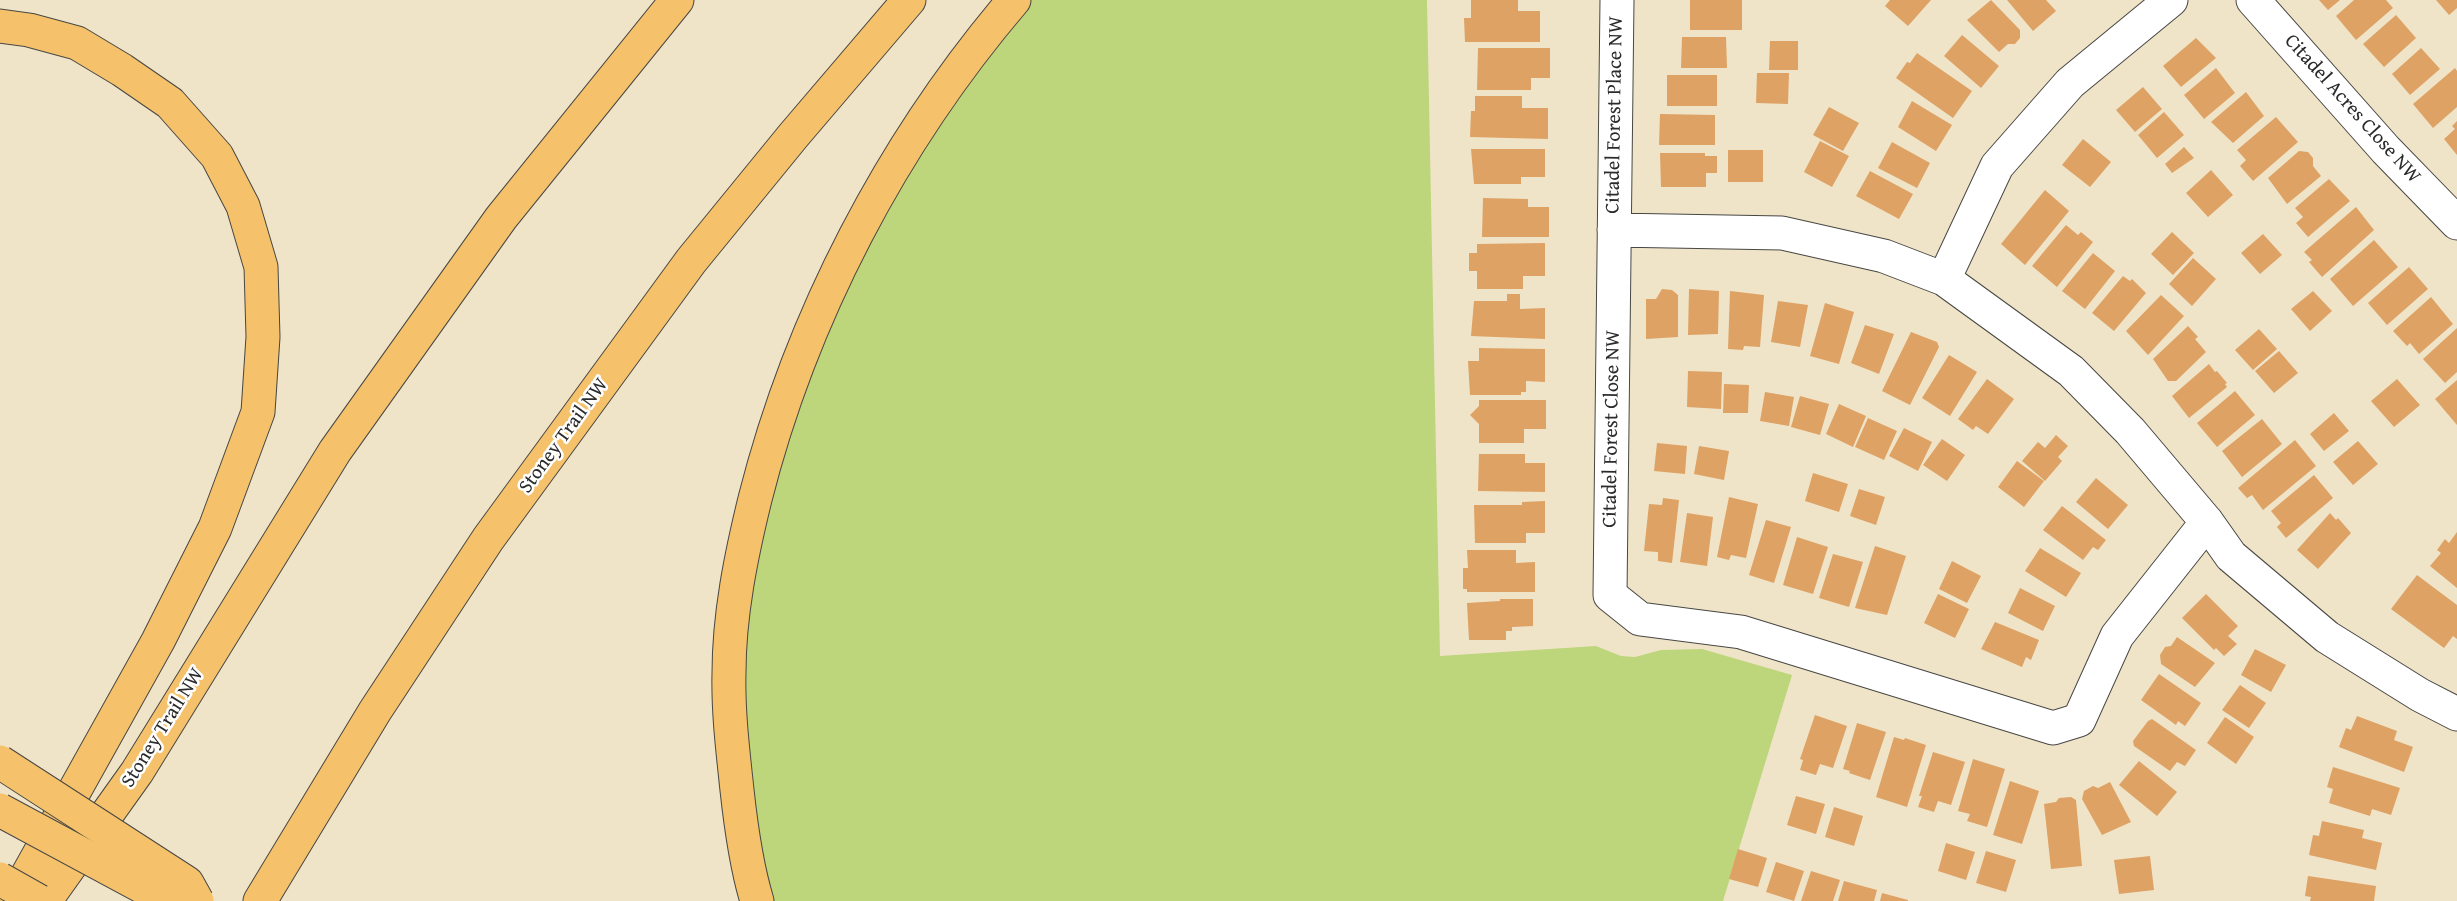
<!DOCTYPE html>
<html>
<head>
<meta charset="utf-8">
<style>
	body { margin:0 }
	canvas { display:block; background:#efe4c8 }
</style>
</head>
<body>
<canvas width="2457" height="901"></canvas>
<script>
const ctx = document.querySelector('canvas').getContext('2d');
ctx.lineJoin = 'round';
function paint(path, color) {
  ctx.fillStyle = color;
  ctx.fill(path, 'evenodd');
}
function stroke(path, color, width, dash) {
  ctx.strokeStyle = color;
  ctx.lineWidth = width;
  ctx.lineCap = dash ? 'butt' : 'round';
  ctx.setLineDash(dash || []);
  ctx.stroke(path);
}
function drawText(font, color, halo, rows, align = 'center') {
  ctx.font = font + ' "Gentium Book Plus",serif';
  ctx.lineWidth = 5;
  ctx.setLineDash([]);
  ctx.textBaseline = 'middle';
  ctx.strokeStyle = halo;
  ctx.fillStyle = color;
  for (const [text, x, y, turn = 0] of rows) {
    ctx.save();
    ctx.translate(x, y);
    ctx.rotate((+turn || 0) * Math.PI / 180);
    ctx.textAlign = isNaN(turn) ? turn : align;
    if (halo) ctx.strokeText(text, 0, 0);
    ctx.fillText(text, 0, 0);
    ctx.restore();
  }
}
const green = new Path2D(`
	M1028,0H1427L1440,656L1596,646L1621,656L1635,657L1661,650L1702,649L1792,675L1723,901H771L745,812L739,636L775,455L847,271L934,130Z`);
const building = new Path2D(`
	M1471,0H1518V11H1540V42H1465L1464,18H1471Z
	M1690,0H1742V30H1690Z
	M1890,0H1931L1908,26L1885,6Z
	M1991,0L2020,30V38L2015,44H2008L1999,52L1967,20Z
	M2007,0H2046L2056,11L2033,31Z
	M2319,0H2340L2328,10Z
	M2354,0H2386L2393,8L2356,40L2336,16Z
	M2436,0H2457V8L2449,15Z
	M2396,15L2416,38L2384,67L2363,44Z
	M1962,35L1999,66L1981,88L1944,56Z
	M1682,37H1726L1727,68H1681Z
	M2196,38L2216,58L2181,87L2163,66Z
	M1770,41H1798V70H1769Z
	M1478,48H1550V78H1531V90H1477Z
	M2421,48L2440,69L2410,95L2392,74Z
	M1917,53L1972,91L1953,118L1896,78L1907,62L1910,63Z
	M2216,68L2235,93L2204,119L2184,95Z
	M2455,68L2457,71V107L2433,128L2413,104Z
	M1757,73H1789L1788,104L1756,103Z
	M1667,75H1717V106H1667Z
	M2143,87L2162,109L2135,132L2116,110Z
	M2246,92L2264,116L2233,143L2211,122Z
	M1475,96H1522V108H1548V139L1470,137L1471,111H1475Z
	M1912,101L1952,125L1936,151L1898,127Z
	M1829,107L1859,123L1843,151L1813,135Z
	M2164,112L2184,135L2157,158L2138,135Z
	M1660,114L1715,115V145H1659Z
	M2276,117L2298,142L2253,181L2240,166L2246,160L2237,150Z
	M2457,121V155L2444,139L2455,129L2452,126Z
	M2083,139L2111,162L2090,187L2062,165Z
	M1820,141L1849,156L1832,187L1804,172Z
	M1892,142L1930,163L1917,188L1878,168Z
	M2184,147L2194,158L2172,173L2165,164Z
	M1471,149H1545V177H1521V184H1474Z
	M1728,150H1763V182H1728Z
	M2299,151L2308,152L2313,158V166L2321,176L2287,204L2268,178Z
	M1660,153H1705V156H1717V173H1706V187H1661Z
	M2211,170L2233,195L2208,217L2186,193Z
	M1870,171L1913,194L1899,219L1856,196Z
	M2329,179L2350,201L2308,237L2296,223L2303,217L2295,208Z
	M2045,190L2069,211L2025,265L2001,244Z
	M1483,198L1528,199V207H1549V237H1482Z
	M2356,207L2374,230L2322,277L2309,262L2312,260L2304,252Z
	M2066,225L2078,235L2081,232L2093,242L2057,287L2032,266Z
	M2172,232L2194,253L2173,275L2151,254Z
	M2263,234L2282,255L2260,274L2241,253Z
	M2374,240L2398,267L2353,306L2330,279Z
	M1545,243V276H1523V289H1477V271H1469V253H1477V244Z
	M2093,253L2115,271L2085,309L2062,291Z
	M2193,258L2216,279L2192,306L2169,284Z
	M2409,267L2428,289L2387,325L2368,303Z
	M2123,276L2130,281L2132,279L2146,293L2114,331L2092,313Z
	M1662,289L1672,290L1678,295V337L1646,339V299H1656Z
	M1689,289L1719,291L1718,334L1688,335Z
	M1730,291L1764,295L1760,347L1744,346L1743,350L1728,349Z
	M2313,291L2332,311L2310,331L2291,309Z
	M1507,294H1520V309L1545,308V339L1471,336L1474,301H1507Z
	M2161,295L2184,316L2148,355L2126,331Z
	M2431,297L2453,324L2419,354L2410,343L2407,346L2393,331Z
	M1778,301L1808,305L1800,347L1771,342Z
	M1825,303L1854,312L1839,364L1810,356Z
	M1865,325L1894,334L1879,374L1851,363Z
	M2188,326L2198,337L2195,339L2206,352L2176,381H2168L2153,359Z
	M2457,328V372L2445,383L2423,359Z
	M2259,329L2277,349L2253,370L2235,350Z
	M1911,332L1937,342L1939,347L1910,405L1882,391Z
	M1479,348L1545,349V382L1526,381V392H1521V395H1470L1468,361H1479Z
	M2279,351L2298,373L2274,393L2255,371Z
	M1949,355L1977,372L1950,416L1922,398Z
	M2209,364L2215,372L2217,371L2227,383L2225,384L2227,387L2189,418L2172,396Z
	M1688,371L1722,372L1721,409L1687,407Z
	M1987,379L2014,399L1988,434L1976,426L1973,430L1958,419Z
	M2397,379L2420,405L2394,427L2371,401Z
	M2457,380V425L2435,399Z
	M1724,384L1749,385L1748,413H1723Z
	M2235,391L2255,415L2217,447L2197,423Z
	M1765,392L1794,397L1789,426L1760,421Z
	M1800,396L1829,404L1820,435L1791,427Z
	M1479,400H1546V429H1524V443H1479V424L1470,415L1479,406Z
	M1839,404L1866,416L1853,447L1826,434Z
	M2334,413L2349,431L2324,451L2310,434Z
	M1868,418L1897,431L1884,460L1855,447Z
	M2262,419L2282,444L2242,477L2222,451Z
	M1904,428L1932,442L1918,471L1889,456Z
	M2056,435L2068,446L2058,457L2062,461L2045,481L2022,461L2038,442L2045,448Z
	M1942,439L1965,455L1947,481L1923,465Z
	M2295,440L2316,466L2263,510L2252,495L2247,498L2238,488Z
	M2358,441L2378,464L2353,485L2333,462Z
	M1657,443L1687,446L1685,474L1654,471Z
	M1699,446L1729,451L1724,480L1694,474Z
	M1479,454H1525V463H1545V492L1478,491Z
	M2017,461L2044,481L2024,507L1998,487Z
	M1813,473L1848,484L1839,512L1805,501Z
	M2314,475L2333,498L2286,538L2277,527L2281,523L2271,511Z
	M2096,478L2128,505L2108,529L2076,502Z
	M1859,489L1885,497L1876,525L1850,516Z
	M1729,497L1758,504L1746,558L1731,555L1729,560L1717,557Z
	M1663,498L1679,500L1672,563L1658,561V552L1644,551L1649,504L1662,505Z
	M1545,501V533H1526V543H1475L1474,505H1522V502Z
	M2062,506L2106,540L2098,550L2093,547L2083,560L2043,530Z
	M1687,513L1713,517L1707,566L1680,562Z
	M2330,513L2336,520L2338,518L2351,533L2318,569L2297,550Z
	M1766,520L1791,527L1774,583L1749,575Z
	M2457,532V588L2430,566L2441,553L2437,550L2445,539L2449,543Z
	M1797,537L1828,547L1813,594L1783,585Z
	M1875,546L1906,556L1887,615L1855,608Z
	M2040,548L2081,573L2066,597L2025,571Z
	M1467,550H1516V563L1535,562V592H1467V589H1463V568H1468Z
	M1833,554L1863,562L1849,607L1819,598Z
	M1952,561L1981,576L1967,603L1939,589Z
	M2417,575L2457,605V639L2453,636L2444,648L2391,609Z
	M2020,588L2055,606L2043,631L2008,613Z
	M1938,594L1969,609L1955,638L1924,623Z
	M2206,594L2238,626L2228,636L2237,644L2224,656L2216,648L2214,650L2182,618Z
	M1500,599H1533V626L1512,627V631H1506V640H1469L1467,603L1500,601Z
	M1995,622L2039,640L2031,660L2026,657L2022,667L1981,649Z
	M2177,637L2215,663L2195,687L2161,664L2160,655L2165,647L2171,646Z
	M2255,649L2286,665L2271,692L2241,675Z
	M2159,674L2201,703L2185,726L2178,721L2176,725L2141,700Z
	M2240,685L2266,703L2249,728L2222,710Z
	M1815,715L1847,726L1833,768L1820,764L1816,775L1800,770L1803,760L1800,759Z
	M2357,716L2397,731L2394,740L2413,747L2404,772L2339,747L2346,728L2351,730Z
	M2225,717L2254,737L2236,764L2207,743Z
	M2152,719L2196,750L2185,766L2177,762L2170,771L2134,746L2133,741L2148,721Z
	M1857,723L1886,732L1870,780L1849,773L1850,771L1843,769Z
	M1894,737L1904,740L1905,738L1926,745L1907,807L1876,797Z
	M1933,752L1965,762L1951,805L1938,801L1934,812L1918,807L1922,796H1919Z
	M1973,759L2005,769L1987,827L1967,821L1970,814L1958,811Z
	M2139,761L2177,792L2157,816L2119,785Z
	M2333,767L2400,788L2391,815L2372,809L2370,816L2329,803L2333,789L2327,787Z
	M2010,781L2039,791L2022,844L1993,835Z
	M2110,782L2131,822L2102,835L2082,799L2084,791L2093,786L2098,788Z
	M1796,796L1825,804L1816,834L1787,825Z
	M2071,797L2076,800L2082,866L2051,869L2044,804L2056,802L2059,798Z
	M1834,807L1863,816L1854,846L1825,837Z
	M2322,821L2364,830L2362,838L2382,843L2376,870L2309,855L2313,835L2319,836Z
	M1946,843L1975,852L1966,880L1938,871Z
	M1738,849L1767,858L1758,887L1729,879Z
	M1986,851L2016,860L2006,892L1976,883Z
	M2150,856L2154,890L2119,894L2114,860Z
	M1776,862L1804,871L1794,901L1766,892Z
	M1811,871L1840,880L1833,901H1801Z
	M2308,876L2376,886L2374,901H2310L2311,897L2305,896Z
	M1844,881L1877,890L1874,901H1838Z
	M1882,893L1908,900V901H1880Z`);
const minor = new Path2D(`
	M1617,0L1610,595L1640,619L1741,632L2053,728L2079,720L2117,636L2207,522
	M2253,0L2386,150L2457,223
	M1614,230L1782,233L1884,256L1944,279L2071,371L2130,431L2207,522L2231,556L2327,637L2420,695L2457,714
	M1944,279L1997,166L2070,83L2171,0`);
const highway = new Path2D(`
	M0,26L29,30L77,43L122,70L170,103L217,156L243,206L261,267L263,337L258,412L215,528L158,641L13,901
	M45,901L137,772L335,451L501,218L677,0
	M260,901L375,711L488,539L691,261L793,136L909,0
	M757,901C746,865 741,827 737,790C733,752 728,712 729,673C729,615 741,556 755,499C801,317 892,143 1014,0`);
const majorBridge = new Path2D(`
	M0,810L169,901
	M0,879L39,901`);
const highwayBridge = new Path2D(`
	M0,762L187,883L197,901`);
const streetNames = [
	["Citadel Acres Close NW",2352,109,48],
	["Citadel Forest Place NW",1615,115,-89],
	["Citadel Forest Close NW",1612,429,-89],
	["Stoney Trail NW",564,436,-54],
	["Stoney Trail NW",163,728,-58]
];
paint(green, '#bdd67b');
paint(building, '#dea265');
stroke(minor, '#484743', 35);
stroke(highway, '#484743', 35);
stroke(minor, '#fff', 33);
stroke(highway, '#f5c16b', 33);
stroke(majorBridge, '#484743', 35, []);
stroke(highwayBridge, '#484743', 35, []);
stroke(majorBridge, '#f5c16b', 33);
stroke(highwayBridge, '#f5c16b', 33);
drawText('20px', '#2b2b2b', '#fff', streetNames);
</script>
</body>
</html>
